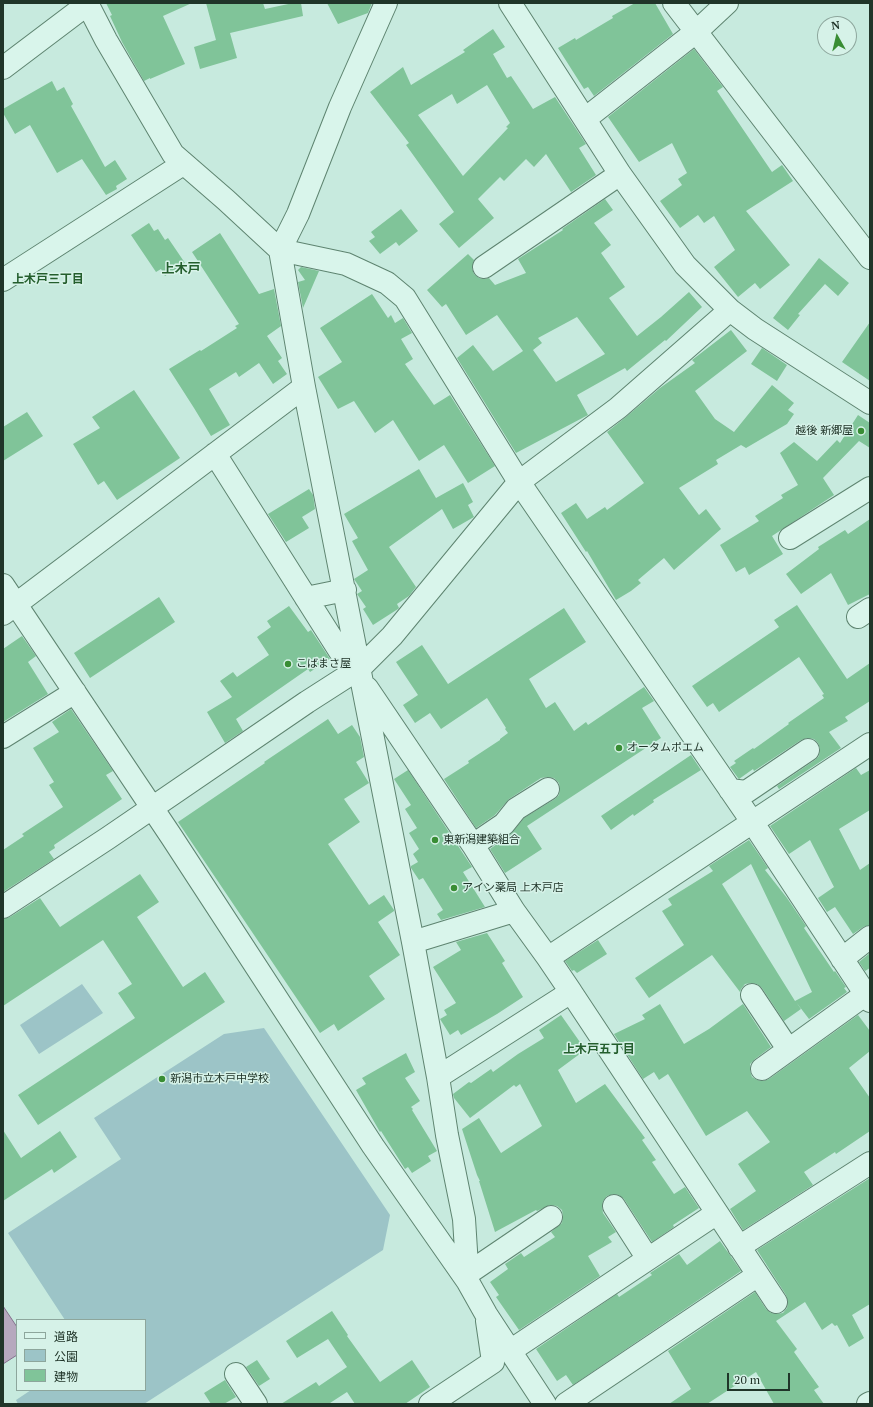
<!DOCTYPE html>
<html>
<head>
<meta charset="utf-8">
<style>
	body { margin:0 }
	#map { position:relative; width:873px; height:1407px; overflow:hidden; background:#c7eade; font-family:"PT Serif","Noto Sans JP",serif }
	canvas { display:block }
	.frame { position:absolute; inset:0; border:4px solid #203529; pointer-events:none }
	.legend { position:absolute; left:16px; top:1319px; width:130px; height:72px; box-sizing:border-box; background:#d6f2e8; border:1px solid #8da69c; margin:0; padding:5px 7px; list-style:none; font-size:12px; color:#203529 }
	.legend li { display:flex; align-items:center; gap:8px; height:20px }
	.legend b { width:20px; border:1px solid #8da69c }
	.north { position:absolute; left:817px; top:16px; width:40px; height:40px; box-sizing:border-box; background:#d6f2e8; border:1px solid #8da69c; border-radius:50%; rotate:352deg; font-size:11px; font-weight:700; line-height:16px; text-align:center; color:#203529 }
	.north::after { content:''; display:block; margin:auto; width:14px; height:18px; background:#398d34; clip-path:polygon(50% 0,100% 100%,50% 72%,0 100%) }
	.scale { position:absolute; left:727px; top:1373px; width:63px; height:18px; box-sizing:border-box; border:2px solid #203529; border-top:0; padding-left:5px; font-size:12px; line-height:14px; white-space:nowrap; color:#203529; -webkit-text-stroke:3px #d6f2e8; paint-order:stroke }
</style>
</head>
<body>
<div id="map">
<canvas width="873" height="1407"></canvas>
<div class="frame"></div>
<ul class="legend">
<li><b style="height:5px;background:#d9f5eb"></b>道路</li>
<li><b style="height:11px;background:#9cc4c7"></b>公園</li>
<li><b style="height:11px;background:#80c499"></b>建物</li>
</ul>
<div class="north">N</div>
<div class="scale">20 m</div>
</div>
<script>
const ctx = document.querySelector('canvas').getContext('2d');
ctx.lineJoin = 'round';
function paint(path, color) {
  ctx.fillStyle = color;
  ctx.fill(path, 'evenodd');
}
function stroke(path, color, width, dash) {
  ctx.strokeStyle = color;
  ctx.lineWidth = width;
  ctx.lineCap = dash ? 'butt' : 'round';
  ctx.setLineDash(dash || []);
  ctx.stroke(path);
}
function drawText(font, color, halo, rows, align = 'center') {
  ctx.font = font + ' "PT Serif","Noto Sans JP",serif';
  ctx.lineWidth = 3;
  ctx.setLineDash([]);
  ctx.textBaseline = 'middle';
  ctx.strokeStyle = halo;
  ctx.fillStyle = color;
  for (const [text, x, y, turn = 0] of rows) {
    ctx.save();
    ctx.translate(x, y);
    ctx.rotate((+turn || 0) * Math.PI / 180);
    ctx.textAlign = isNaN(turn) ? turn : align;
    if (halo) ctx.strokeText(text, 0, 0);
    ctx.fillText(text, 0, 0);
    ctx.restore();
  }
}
const green = new Path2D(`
	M82,984L103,1013L39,1054L20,1025Z
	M264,1028L390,1215L383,1250L144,1404H18L16,1400L31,1390H145V1320H65L8,1233L121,1159L94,1118L224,1034Z`);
const water = new Path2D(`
	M3,1306L17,1327V1355L3,1364Z`);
const building = new Path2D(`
	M106,3H192L163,16L185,64L150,79V78L144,81L122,42L110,16L112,15Z
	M206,3H263L265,9L293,3H301L303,16L230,33L237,58L200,69L194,47L216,40Z
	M327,3H372L368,13L338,24Z
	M635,3H655L673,34L594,96L588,87L584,89L558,48L575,38L576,40L613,18L612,16Z
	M493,29L505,47L493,54L507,78L511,76L533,109L555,97L586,144L579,148L596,175L571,192L546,154L534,167L526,159L504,181L500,177L478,199L494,218L459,248L439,224L454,212L406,145L409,143L370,92L403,67L411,85L465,52L463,50ZM487,85L510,123L506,127L508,128L463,176L418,115L452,94L457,104Z
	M694,49L723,87L717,91L772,172L782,165L793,181L746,211L790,265L760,289L755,283L738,297L714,267L735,250L714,216L704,223L698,215L680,228L660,201L682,185L678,179L687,173L672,143L639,162L608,117Z
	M52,81L57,91L64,87L73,104L71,106L105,167L115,160L127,179L116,186L117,189L106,195L82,159L57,173L30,125L15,134L3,113V109Z
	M605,199L613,210L594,223L611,245L601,253L625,287L609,298L637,336L661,317L689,292L702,307L666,341L665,340L627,371L625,368L577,395L588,415L516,453L457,358L473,345L493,371L523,351L497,315L466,335L446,304L442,307L427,290L468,254L474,260L472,268L474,274L479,278L485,279L489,278L495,285L526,273L518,259L563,230L562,229ZM577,317L605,354L556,382L533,350L542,343L538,338Z
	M401,209L418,231L399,246L396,242L380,254L369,241L375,237L371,232Z
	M149,223L154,231L158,229L165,240L168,238L185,263L165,276L161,269L156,272L131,235Z
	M220,233L259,294L274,289L281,326L267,336L282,358L278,361L287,374L273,384L259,363L239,377L236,372L209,389L230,425L211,436L194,408L169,369L200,350L201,351L237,328L235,326L239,324L192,252Z
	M819,258L849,283L838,296L825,284L798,314L800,315L788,330L773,318Z
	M301,267L319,271L303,308L298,282L305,280L298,270Z
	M372,294L388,318L391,315L395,323L403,318L412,333L401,339L413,359L405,364L434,405L450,395L495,466L468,483L444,445L419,461L393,420L375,433L354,401L338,409L318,377L342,362L320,328Z
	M870,322V381L842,362Z
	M731,330L747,351L695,391L715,419L734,432L772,385L794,403L788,410L794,414L787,424L746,448L741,445L716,460L718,464L679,488L699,515L706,509L721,529L674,570L664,558L638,580L641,583L631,591L616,600L587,551L586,552L561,513L576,503L587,519L605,507L607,510L644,483L607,432L626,417L660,388L695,363L692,360Z
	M762,348L787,365L777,381L751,364Z
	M134,390L180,458L117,500L104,481L98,485L73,444L100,428L92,417Z
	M27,412L43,436L3,461V427Z
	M858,415L870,423V448L859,441L823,478L834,495L772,536L783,554L749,575L745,567L736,572L720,545L759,521L755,516L783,498L781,495L798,485L780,453L794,442L817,461L837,440L840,443Z
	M419,469L436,498L463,483L473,502L468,505L474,517L453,529L442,509L389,547L416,587L409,596L397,604L399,608L398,609L373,625L363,609L366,607L357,594L362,591L354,579L368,570L352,541L358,538L344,514Z
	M309,489L313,495L315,509L302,517L309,528L286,542L268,514Z
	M870,519V594L848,605L831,573L801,594L786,574L819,549L818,547L845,530L848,534Z
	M159,597L175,622L90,678L74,653Z
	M797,605L847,679L870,663V701L845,717L848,721L829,732L841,748L779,789L777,786L815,760L819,756L820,749L818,743L814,739L807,738L801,740L754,771L753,769L739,779L738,778L730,767L736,763L734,761L753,748L754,749L789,724L788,723L824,698L822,695L824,694L799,657L719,712L713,703L707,707L692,686L779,627L774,620Z
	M289,606L308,632L311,630L330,659L310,672L308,669L236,719L243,731L225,743L207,712L232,697L220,681L233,672L237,677L269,655L257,637L271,627L267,621Z
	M564,608L586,642L529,679L546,708L555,702L574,731L586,722L588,725L644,687L654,701L642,708L661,738L527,826L542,849L505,873L490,849L511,834L524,818L555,799L559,795L560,789L559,783L554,778L547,777L541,778L509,799L495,815L476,828L444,779L469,763L468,761L500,740V739L508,733L505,729L506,728L487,698L441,729L430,713L415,723L403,705L418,695L396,662L422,645L448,684Z
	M22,636L36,656L28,662L48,694L3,722V649Z
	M71,709L113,771L106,775L122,799L54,845L55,848L49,852L54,859L3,892V850L24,836L22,834L63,807L49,785L54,782L33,748L59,732L52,722Z
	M328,719L338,734L352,725L360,737L364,757L356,762L369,783L344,799L360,822L328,844L369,905L384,895L394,910V911L378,922L400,955L369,976L385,999L338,1031L334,1024L320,1033L178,822L265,763L264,762Z
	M691,755L701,770L653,800L654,802L634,816L633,814L611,830L601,816Z
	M856,768L861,775L870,770V810L839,829L860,870L870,863V925L863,927L853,934L835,907L827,912L818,898L834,887L810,840L789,854L770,826Z
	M408,770L472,867L463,872L485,907L441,920L437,914L443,910L423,878L419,880L411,868V866L418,862L413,854L419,849L409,833L417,828L405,809L411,805L394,779Z
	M749,840L768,868L765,870L787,898L806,926L804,928L834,972L835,971L846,987L844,988L847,992L809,1019L796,1002L801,1009L784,1021L762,988L757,984L751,983L745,984L741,989L740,992L712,955L649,998L635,978L684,945L662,911L672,905L668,899L713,871L709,866ZM751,864L812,992L795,1001L722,884Z
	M140,874L159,902L137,917L183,987L205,972L225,1002L38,1125L18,1095L135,1018L118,993L132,984L103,940L3,1006V919L10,917L40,898L60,927Z
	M487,933L505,961L502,963L523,997L497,1014L461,1035L458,1030L450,1035L440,1019L447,1015L444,1010L456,1003L433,967L461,950L456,942Z
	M598,940L607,954L577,973L574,970L572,971L565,961Z
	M870,953V968L865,971L859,962Z
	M660,1004L684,1044L709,1029L743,1004L771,1047L755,1059L750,1064V1071L752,1077L757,1080L763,1081L769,1079L858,1015L870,1031V1051L849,1068L870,1098V1131L836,1154L835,1152L804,1172L813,1185L743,1230L730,1209L756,1191L738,1164L770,1142L747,1111L706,1136L668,1074L659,1080L654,1072L643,1079L614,1034L645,1019L642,1015Z
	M561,1015L582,1045L578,1048L581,1053L558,1070L576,1103L605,1084L645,1138L642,1140L656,1160L652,1162L674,1194L685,1187L699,1208L673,1225L674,1227L652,1242L624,1199L619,1195L614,1194L607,1196L603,1201L602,1207L603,1213L616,1232L608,1237L612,1242L588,1256L600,1276L519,1330L496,1297L499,1295L490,1282L508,1269L505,1264L521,1253L524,1257L555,1237L551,1232L562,1223L563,1216L562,1210L557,1206L550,1205L537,1211L536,1210L495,1232L479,1181H480L477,1175L462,1129L479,1118L501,1153L542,1126L520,1084L516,1087L514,1085L470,1118L454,1098L453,1094L469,1082L471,1083L491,1069L493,1072L518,1054L544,1038L539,1030Z
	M406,1053L415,1072L405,1078L420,1101L411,1107L413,1109L412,1110L437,1151L428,1156L431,1161L412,1173L408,1167L405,1169L381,1131L380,1132L356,1090L366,1084L362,1078Z
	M3,1130L21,1158L60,1131L77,1157L54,1173L52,1169L3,1201Z
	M870,1178V1304L852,1315L864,1338L849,1347L837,1325L835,1326L832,1323L822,1330L805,1302L776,1321L797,1349L794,1352L819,1387L814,1390L824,1404H774L756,1372L707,1404H669L691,1389L668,1351L755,1292L766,1309L771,1313L776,1314L783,1313L787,1308L788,1302L786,1295L757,1250Z
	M720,1241L741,1271L573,1385L566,1375L557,1381L536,1349L617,1294L619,1297L652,1275L650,1273L679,1254L687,1265Z
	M332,1311L348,1335L347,1336L380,1382L412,1360L430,1387L405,1404H355L347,1392L330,1403L331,1404H281L316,1382L319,1386L347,1367L328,1339L297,1358L286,1341Z
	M257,1360L270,1379L259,1386L246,1367Z
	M225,1380L236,1397L224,1404H211L204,1393Z`);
const street = new Path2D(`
	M87,3L106,40L173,154L226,200L280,250L346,264L387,283L405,298L519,482L753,823L870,1001
	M386,3L340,107L298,214L280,250L304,387L413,942L438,1077L447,1135L464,1219L468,1282
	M510,3L620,174L685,265L730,310L755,329L870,403
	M674,3L870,258
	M3,68L89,3
	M585,119L697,31L727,3
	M484,267L620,174
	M3,280L183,164
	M215,454L353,672
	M790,538L870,488
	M3,585L171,836L373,1146L468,1282L486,1314L545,1404
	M306,598L345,590
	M3,614L304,387
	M858,617L870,609
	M367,688L473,845L514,911L548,958
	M3,737L75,692
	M730,790L746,792L808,750
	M473,845L504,824L516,809L548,789
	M3,907L108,838L307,702L360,668L392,636L519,482L618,408L730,310
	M413,942L514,911
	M842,959L870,937
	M571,992L776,1302
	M752,995L788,1049
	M762,1069L866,994
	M438,1077L571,992L548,958L870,744
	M614,1206L648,1259
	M739,1247L870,1163
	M467,1274L551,1217
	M510,1351L717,1213
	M236,1374L256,1404
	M430,1404L493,1362L487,1321
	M566,1404L758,1275
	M868,1404L870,1403`);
const markers = [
	[861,431,4,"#398d34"],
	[288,664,4,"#398d34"],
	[619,748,4,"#398d34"],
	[435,840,4,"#398d34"],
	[454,888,4,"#398d34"],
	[162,1079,4,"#398d34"]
];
const poiNames = [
	["越後 新郷屋",853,431,"right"],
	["こばまさ屋",296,664],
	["オータムポエム",627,748],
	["東新潟建築組合",443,840],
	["アイン薬局 上木戸店",462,888],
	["新潟市立木戸中学校",170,1079]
];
const neighbourhoodNames = [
	["上木戸三丁目",48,280],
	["上木戸五丁目",599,1050]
];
const quarterNames = [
	["上木戸",181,269]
];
paint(green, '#9cc4c7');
paint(water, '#b6a8be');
stroke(water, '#836f8c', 1);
paint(building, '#80c499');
stroke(street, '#5e8470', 24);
stroke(street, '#d9f5eb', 22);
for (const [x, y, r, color] of markers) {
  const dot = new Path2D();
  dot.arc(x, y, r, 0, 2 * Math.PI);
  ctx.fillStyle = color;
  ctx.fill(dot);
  stroke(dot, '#d6f2e8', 1.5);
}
drawText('11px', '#203529', '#d6f2e8', poiNames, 'left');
drawText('bold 12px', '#245e2d', '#d6f2e8', neighbourhoodNames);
drawText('bold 13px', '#245e2d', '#d6f2e8', quarterNames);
</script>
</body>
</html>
